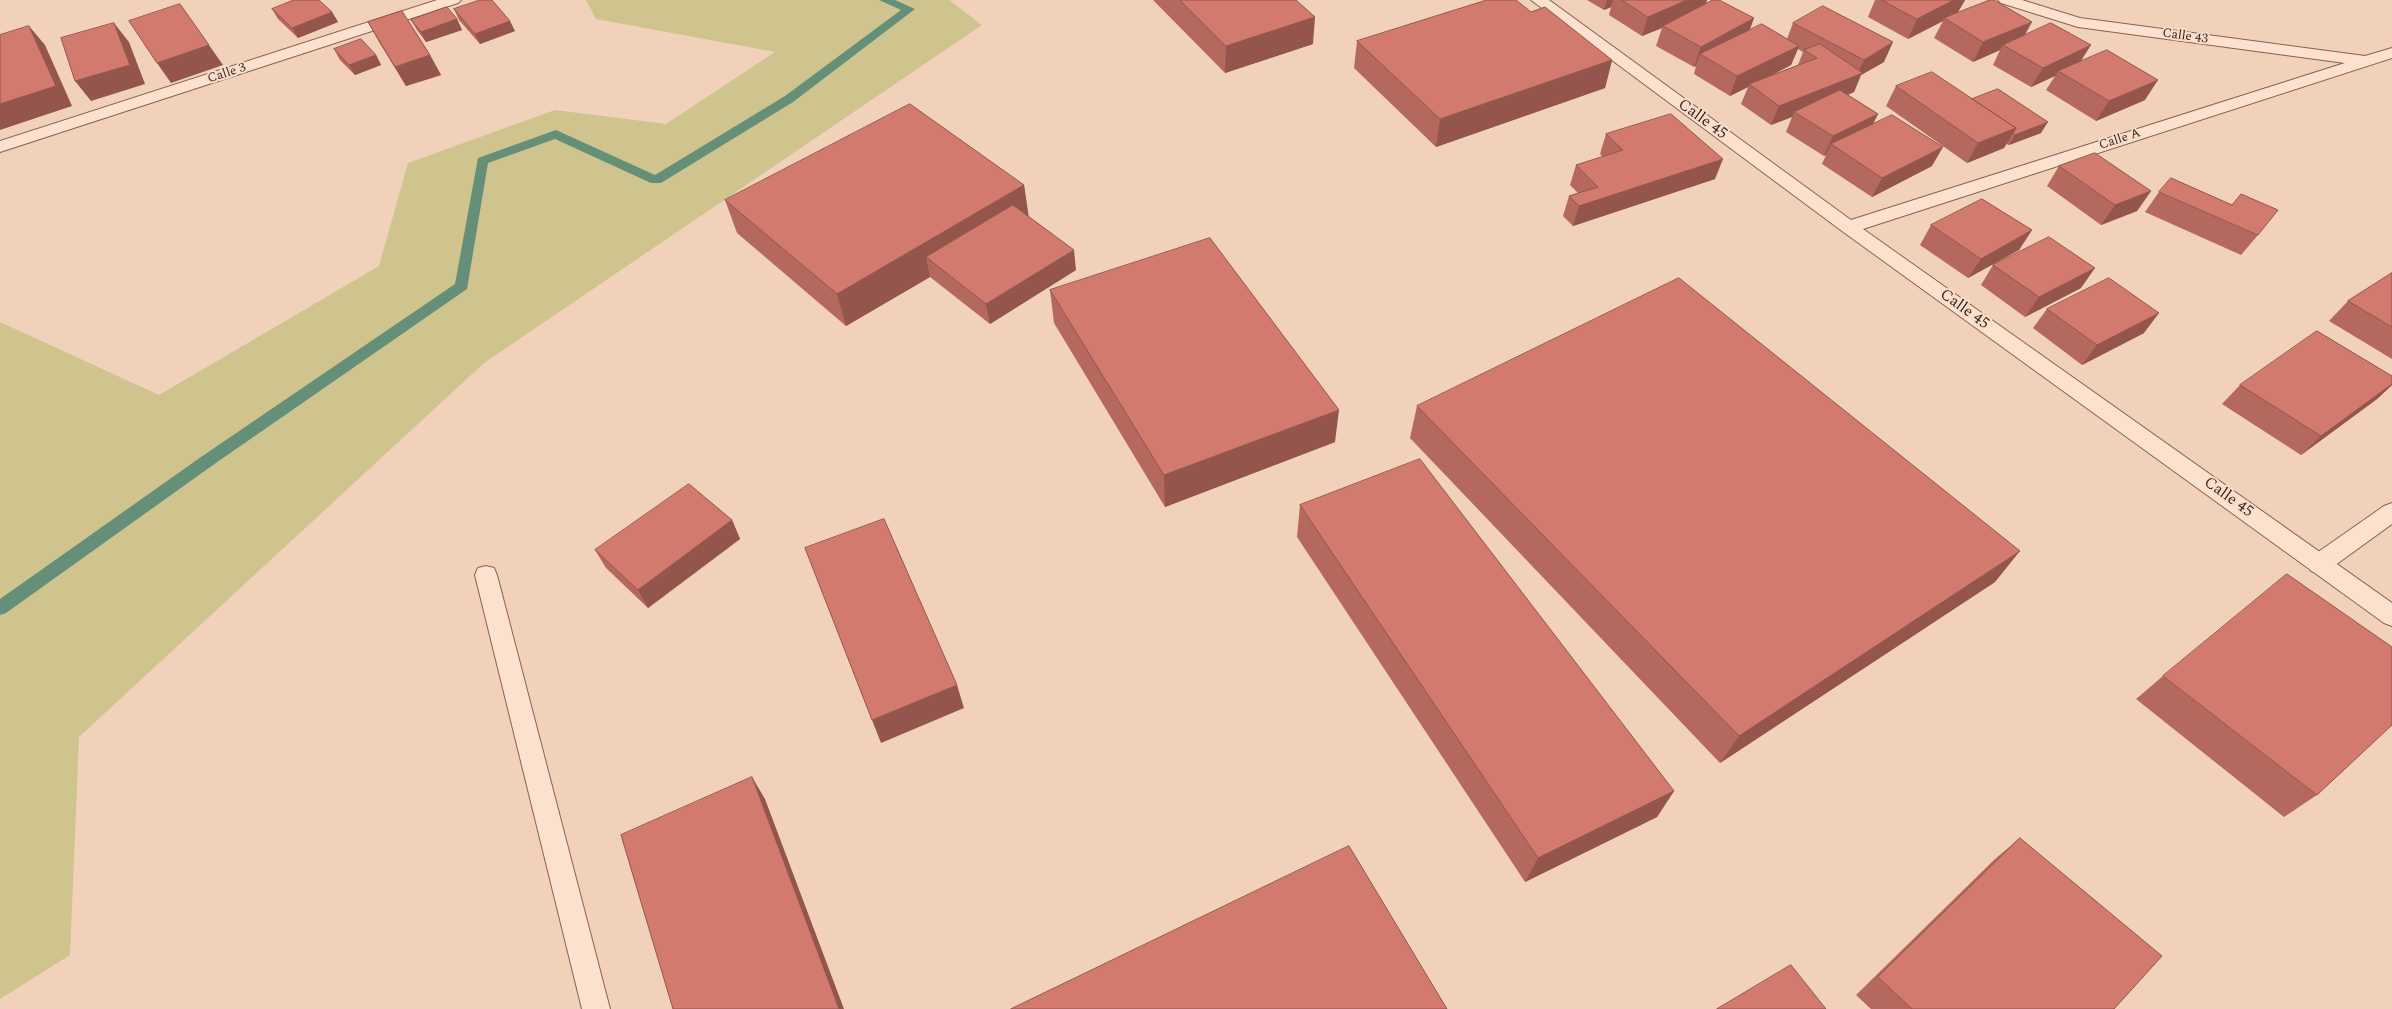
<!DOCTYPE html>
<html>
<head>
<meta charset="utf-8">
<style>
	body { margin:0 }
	canvas { display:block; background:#f1d1ba }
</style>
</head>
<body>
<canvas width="2392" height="1009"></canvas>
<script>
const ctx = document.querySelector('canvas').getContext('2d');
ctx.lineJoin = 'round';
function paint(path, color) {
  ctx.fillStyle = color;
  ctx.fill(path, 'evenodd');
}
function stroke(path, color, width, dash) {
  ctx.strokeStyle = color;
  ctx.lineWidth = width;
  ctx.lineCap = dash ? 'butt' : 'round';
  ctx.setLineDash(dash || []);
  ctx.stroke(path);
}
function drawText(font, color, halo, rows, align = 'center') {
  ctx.font = font + ' Spectral,serif';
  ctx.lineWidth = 4;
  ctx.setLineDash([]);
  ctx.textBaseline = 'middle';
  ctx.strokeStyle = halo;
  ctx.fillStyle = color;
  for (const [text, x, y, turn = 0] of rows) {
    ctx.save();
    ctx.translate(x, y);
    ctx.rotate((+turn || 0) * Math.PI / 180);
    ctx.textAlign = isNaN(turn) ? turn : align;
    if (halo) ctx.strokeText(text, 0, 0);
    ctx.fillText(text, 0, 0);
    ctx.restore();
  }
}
const green = new Path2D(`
	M586,0H949L982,25L484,363L79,737L70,955L0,999V322L159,395L379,266L408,163L555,110L666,124L775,52L596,19Z`);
const stream = new Path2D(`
	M879,0H895L915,9L793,102L661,183H651L555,139L488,163L467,289L213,465L6,613L0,615V599L201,457L455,284L478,158L556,130L655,175L785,96L901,10Z`);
const service = new Path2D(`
	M2392,503V524L2327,571L2319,573L2311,571L2308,564L2311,557L2384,506Z`);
const minor = new Path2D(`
	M437,0H461L458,3L0,152V141Z
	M1531,0H1549L1851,220L2345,63L2078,27L2001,3L1998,0H2022L2080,18L2365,56L2392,48V58L1863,229L2392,603V626L2384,623L1842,231Z
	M486,566L494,568L497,575L610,1009H582L475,575L478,568Z`);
const wall = new Path2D(`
	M1153,0H1296L1313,44L1225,73Z
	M1587,0H1707L1706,3L1749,31L1787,39L1793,23L1884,62L1861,75L1854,92L1848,95L1878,114L1873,124L1932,166L1872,197L1822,164L1826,155L1824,156L1786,132L1792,117L1771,125L1741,104L1748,87L1730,96L1694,74L1696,66L1694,67L1656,46L1662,28L1642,36L1609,15L1611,7L1604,10ZM1798,49L1803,52L1798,65L1770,76L1791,65Z
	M1875,0H1965L1958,12L2024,35L2081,61L2145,100L2096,121L2046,90L2055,76L2031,87L1993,65L2000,50L1973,62L1934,38L1943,21L1908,39L1868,17Z
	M272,9L332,12L338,22L298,38L278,19Z
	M454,9L515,31L480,44L459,20Z
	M457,19L462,30L426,42L417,30L411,20Z
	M368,22L430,55L441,75L406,86L379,42Z
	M1357,41L1612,60L1605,88L1436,147L1354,68Z
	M334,49L376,55L381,65L355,75L340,60Z
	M1896,86L1972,99L2041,133L2009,145L2006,144L2004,148L1967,163L1886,106Z
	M1606,134L1715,179L1573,226L1563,216L1569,196L1578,193L1570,185L1576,165L1603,157L1600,154Z
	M2059,166L2151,191L2137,211L2101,225L2047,186Z
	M1024,185L1028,216L1076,270L990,324L930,277L846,326L737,233L725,200Z
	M2159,192L2258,235L2241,255L2145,212Z
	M1931,225L2032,230L2019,250L1968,278L1920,245Z
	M1993,265L2081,288L2025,317L1981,285Z
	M2392,273V359L2329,321L2348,301Z
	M1050,290L1335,442L1165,507L1054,323Z
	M2047,309L2144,333L2082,365L2033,328Z
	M2392,376V385L2377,399L2301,455L2222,404L2240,385Z
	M1417,406L1995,582L1720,763L1410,438Z
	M1300,505L1674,791L1657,817L1525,882L1297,537Z
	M732,520L740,539L648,608L606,568L595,550Z
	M2163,676L2317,795L2284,817L2136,699Z
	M2020,838L2114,1009H1871L1856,995L1995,859Z`);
const shadedWall = new Path2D(`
	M1607,0H1613L1611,7L1604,10Z
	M1687,0H1707L1704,10L1663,26L1662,28L1642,36L1648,17Z
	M1954,0H1965L1958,12L1944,18L1943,21L1908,39L1917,19Z
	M332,12L338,22L298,38L292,28Z
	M1315,17L1313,44L1225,73L1226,46Z
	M1754,18L1747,38L1700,54L1696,66L1694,67L1701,47Z
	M457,19L462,30L426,42L421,32Z
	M510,21L515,31L480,44L475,34Z
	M2032,22L2021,42L2003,45L2000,50L1973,62L1983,42Z
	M114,23L129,42L145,84L91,101L75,81Z
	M29,26L45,45L72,106L0,130V104Z
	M1893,42L1884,62L1861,75L1854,92L1798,114L1794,112L1792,117L1771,125L1779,106L1857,75L1864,60Z
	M209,45L223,65L171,83L157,63Z
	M2091,45L2079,64L2058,71L2055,76L2031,87L2043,68Z
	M1799,46L1791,65L1751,86L1749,84L1748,87L1730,96L1737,76Z
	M376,55L381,65L355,75L349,65Z
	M430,55L441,75L406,86L395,67Z
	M1612,60L1605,88L1436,147L1440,119Z
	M2158,80L2145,100L2096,121L2109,101Z
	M1878,114L1868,133L1831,144L1826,155L1824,156L1833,136Z
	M2048,122L2041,133L2009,145L2015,135Z
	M2016,128L2004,148L1967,163L1978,143Z
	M1943,147L1932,166L1872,197L1882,178Z
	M1723,159L1715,179L1573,226L1579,206Z
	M1024,185L1029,218L926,257L930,277L846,326L837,294Z
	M2151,191L2137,211L2101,225L2115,205Z
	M2032,230L2019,250L1968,278L1981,259Z
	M1074,250L1076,270L990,324L986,304Z
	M2095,268L2081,288L2025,317L2039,297Z
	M2159,313L2144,333L2082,365L2097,345Z
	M2392,384V385L2377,399L2301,455L2321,436Z
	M1339,410L1335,442L1165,507L1164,475Z
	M732,520L740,539L648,608L638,590Z
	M2020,551L1995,582L1720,763L1739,736Z
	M957,685L964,708L881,743L872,720Z
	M752,777L765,799L844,1009H839Z
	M1674,791L1657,817L1525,882L1538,858Z`);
const building = new Path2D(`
	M294,0H319L332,12L292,28L272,9Z
	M480,0H492L510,21L475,34L454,9Z
	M1180,0H1296L1315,17L1226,46Z
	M1487,0H1516L1531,12L1545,7L1612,60L1440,119L1357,41Z
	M1622,0H1687L1648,17Z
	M1713,0H1719L1754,18L1701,47L1663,26Z
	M1882,0H1954L1917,19Z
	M1990,0H1994L2032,22L1983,42L1944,18Z
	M180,4L209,45L157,63L129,21Z
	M1823,6L1893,42L1864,60L1793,23Z
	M447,7L457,19L421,32L411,20Z
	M402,11L430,55L395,67L368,22Z
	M114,23L130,65L75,81L61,38Z
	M2051,23L2091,45L2043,68L2003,45Z
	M1762,24L1799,46L1737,76L1700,54Z
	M29,26L56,86L0,104V35Z
	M361,39L376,55L349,65L334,49Z
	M1820,44L1863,73L1779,106L1749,84L1817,58L1804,50Z
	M2107,50L2158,80L2109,101L2058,71Z
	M1932,72L2016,128L1978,143L1896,86Z
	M1998,89L2048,122L2015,135L2013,133L2016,128L1972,99Z
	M1840,90L1878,114L1833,136L1794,112Z
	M910,104L1024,185L837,294L725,200Z
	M1671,114L1723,159L1579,206L1569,196L1598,187L1576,165L1623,150L1606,134Z
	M1892,115L1943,147L1882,178L1831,144Z
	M2095,153L2151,191L2115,205L2059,166Z
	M2171,178L2232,205L2241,194L2278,210L2258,235L2159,192Z
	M1982,199L2032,230L1981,259L1931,225Z
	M1013,205L1074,250L986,304L926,257Z
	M2049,237L2095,268L2039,297L1993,265Z
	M1210,238L1339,410L1164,475L1050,290Z
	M2392,273V327L2348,301Z
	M1679,278L2020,551L1739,736L1417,406Z
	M2109,278L2159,313L2097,345L2047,309Z
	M2317,331L2392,376V384L2321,436L2240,385Z
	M1420,459L1674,791L1538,858L1300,505Z
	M689,484L732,520L638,590L595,550Z
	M884,519L957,685L872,720L805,548Z
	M2287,574L2392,647V725L2317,795L2163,676Z
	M752,777L839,1009H673L621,835Z
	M2020,838L2162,956L2114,1009H1912L1878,977Z
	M1349,846L1447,1009H1011Z
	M1791,965L1826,1009H1717Z`);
const farStreetnames = [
	["Calle 43",2185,37,8],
	["Calle 3",227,74,-18],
	["Calle A",2120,140,-18]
];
const streetNames = [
	["Calle 45",1702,120,36],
	["Calle 45",1964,310,36],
	["Calle 45",2228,498,36]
];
paint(green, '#cfc48e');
paint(stream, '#668f79');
stroke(service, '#896153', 2);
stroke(minor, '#896153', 2);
paint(service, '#fbe1ce');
paint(minor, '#fbe1ce');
paint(wall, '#b5695e');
paint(shadedWall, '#93554c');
paint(building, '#d27a6d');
stroke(building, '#93554c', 1);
drawText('13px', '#361f1a', '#f8deca', farStreetnames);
drawText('16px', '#361f1a', '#f8deca', streetNames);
</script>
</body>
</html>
